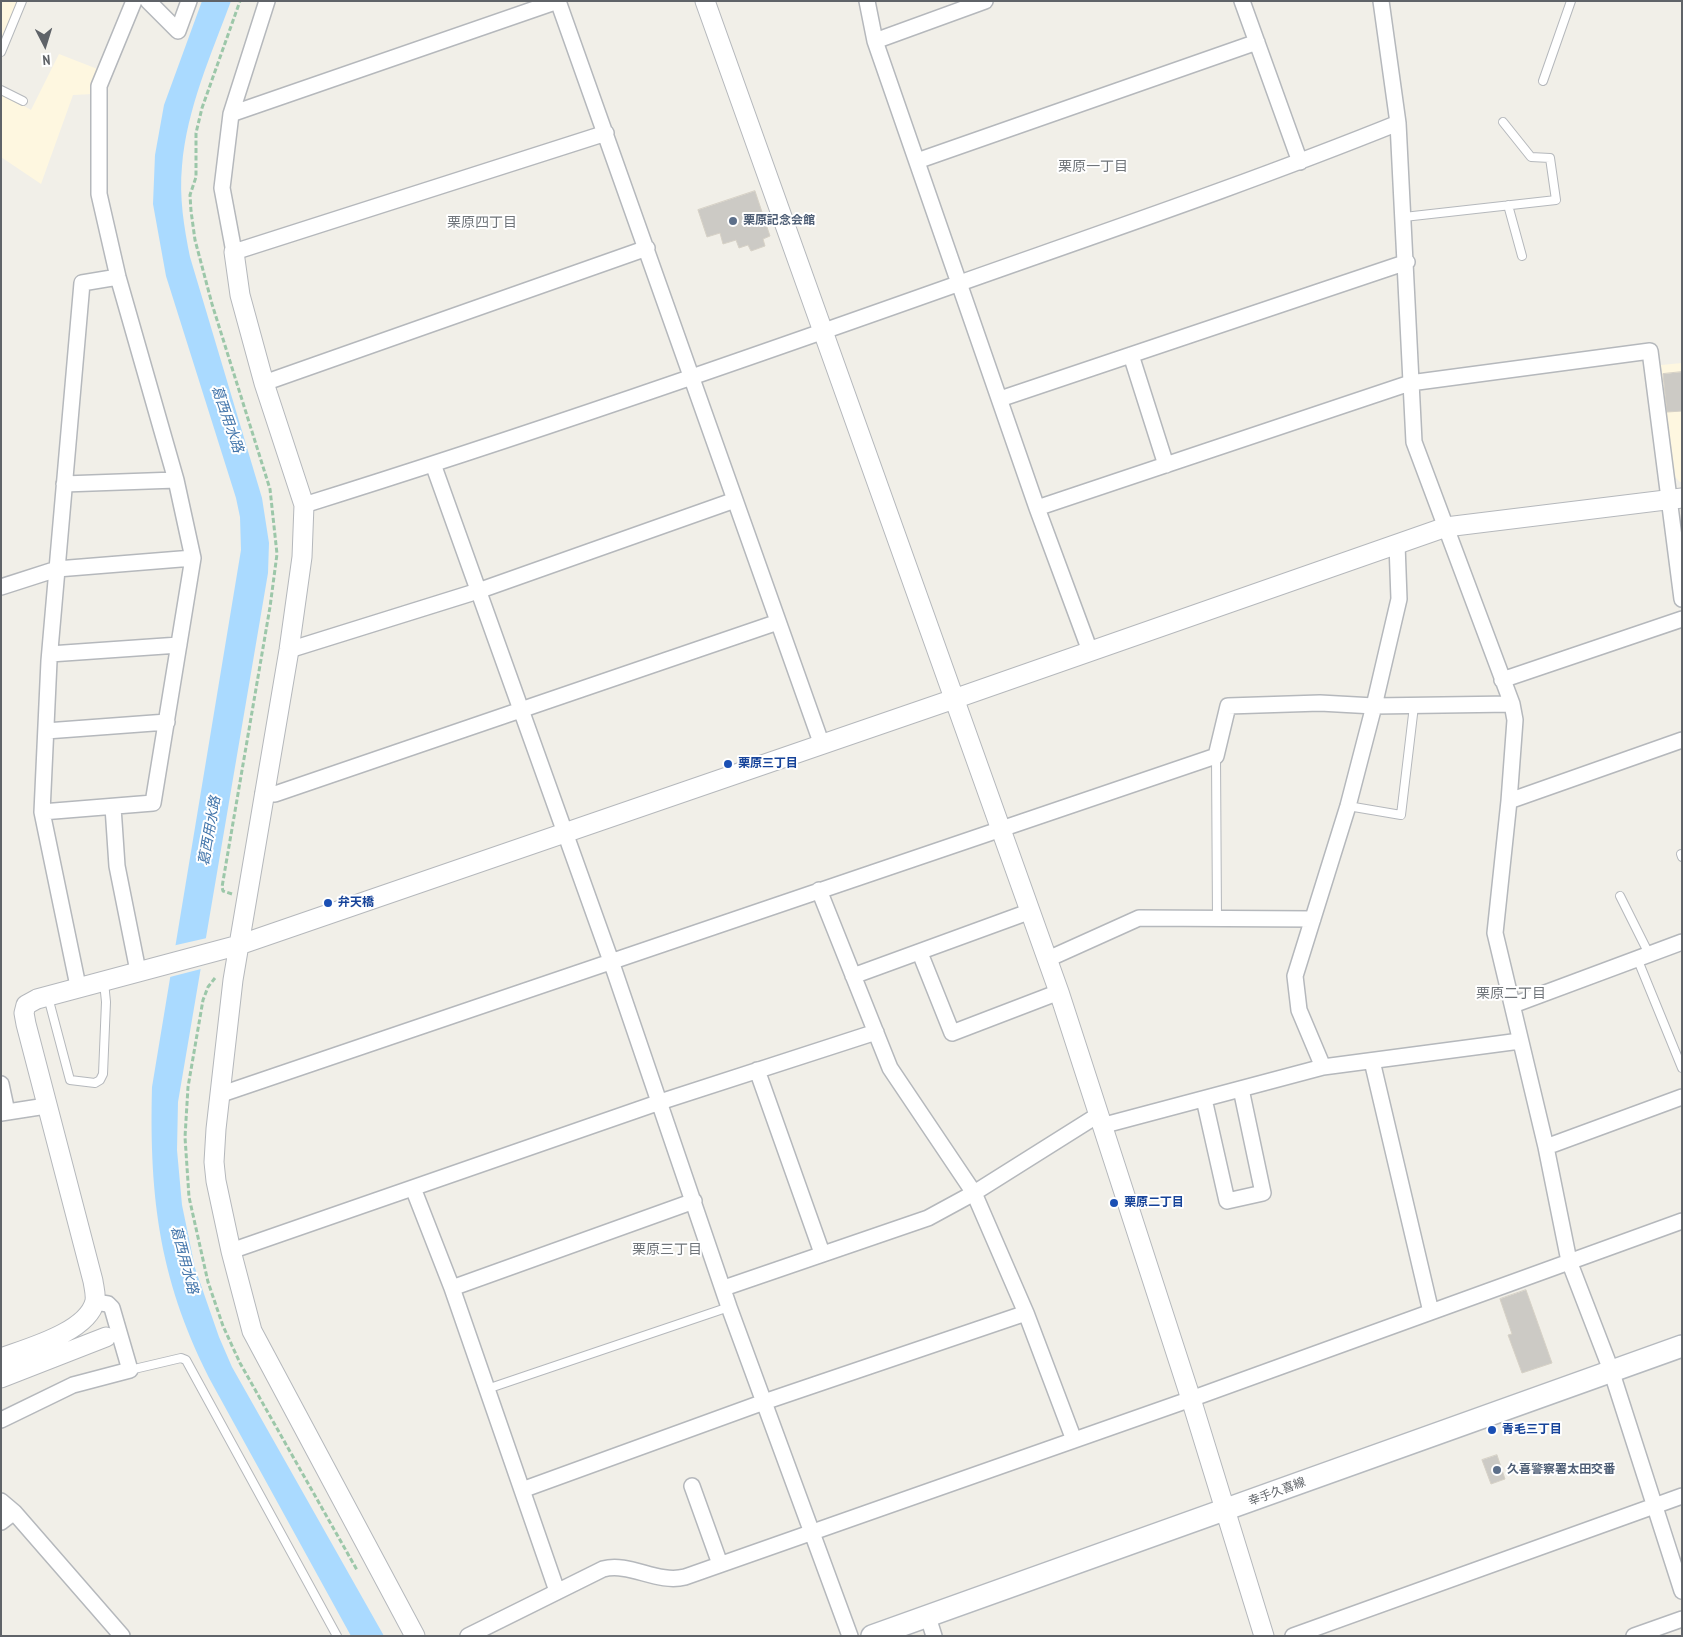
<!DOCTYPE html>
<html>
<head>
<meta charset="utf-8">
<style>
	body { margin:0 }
	#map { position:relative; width:1683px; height:1637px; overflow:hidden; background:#f1efe8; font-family:"PT Sans Narrow",sans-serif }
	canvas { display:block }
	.frame { position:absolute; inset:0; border:2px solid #5f6368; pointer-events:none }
	.north { position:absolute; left:20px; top:20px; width:50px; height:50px; -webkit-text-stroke:4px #fff; paint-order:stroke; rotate:175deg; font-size:14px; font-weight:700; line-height:20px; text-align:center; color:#5f6368 }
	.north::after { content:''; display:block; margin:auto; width:18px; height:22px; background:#5f6368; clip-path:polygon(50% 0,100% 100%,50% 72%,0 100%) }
</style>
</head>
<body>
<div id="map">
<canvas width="1683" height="1637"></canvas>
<div class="frame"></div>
<div class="north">N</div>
</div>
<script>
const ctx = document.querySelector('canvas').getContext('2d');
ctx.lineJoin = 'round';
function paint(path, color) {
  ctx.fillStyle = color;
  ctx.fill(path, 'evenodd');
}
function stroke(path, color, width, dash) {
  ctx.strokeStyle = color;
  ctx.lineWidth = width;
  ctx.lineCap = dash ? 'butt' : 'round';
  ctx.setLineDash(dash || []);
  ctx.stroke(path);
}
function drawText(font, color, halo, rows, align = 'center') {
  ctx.font = font + ' "PT Sans Narrow","Noto Sans JP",sans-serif';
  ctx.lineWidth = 4;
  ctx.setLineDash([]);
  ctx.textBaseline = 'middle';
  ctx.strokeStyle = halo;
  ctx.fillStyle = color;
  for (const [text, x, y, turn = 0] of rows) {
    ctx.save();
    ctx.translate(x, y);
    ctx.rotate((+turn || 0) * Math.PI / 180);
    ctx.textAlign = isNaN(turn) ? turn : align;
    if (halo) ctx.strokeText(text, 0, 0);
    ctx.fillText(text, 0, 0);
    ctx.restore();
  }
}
const commercial = new Path2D(`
	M1,1H21L1,41Z
	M59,54L100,70L93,94L73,95L41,184L1,157V93L31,110Z
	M1682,363V482H1680L1674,476L1661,365Z`);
const water = new Path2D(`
	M202,1H231C211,55 187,108 182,166C179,197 184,227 190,257L262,498L269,543L268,573L178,1102L177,1150L182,1205L195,1268L219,1337L232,1367L384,1636H351L214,1387C160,1285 149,1200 152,1087L241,550L240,517L236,498L166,276L153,204L155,155L164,105Z`);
const pier = new Path2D(`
	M207,938L201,969L166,978L172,946Z`);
const building = new Path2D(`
	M755,191L770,236L763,239L765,246L751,251L748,245L739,248L736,240L723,244L720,233L707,237L698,210Z
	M1682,372V411L1667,412L1663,374Z
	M1526,1290L1552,1363L1522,1373L1508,1335L1512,1334L1500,1299Z
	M1497,1455L1505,1479L1491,1484L1482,1460Z`);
const path = new Path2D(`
	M232,894L223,891L222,887L270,607L277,554L270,489L212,304L195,240L191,211L190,195L196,177V133L202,108L240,1
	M215,978L208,987L203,1000L188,1087L185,1137L189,1197L208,1282L223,1326L240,1363L357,1570`);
const service = new Path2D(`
	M1,52L22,1
	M1543,81L1571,1
	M1,90L23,101
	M1508,205L1522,256
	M1404,217L1556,200L1550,158L1531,157L1503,122
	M1216,756L1217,920
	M1348,806L1401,815L1414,706
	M1681,854L1682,857
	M1620,896L1649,954
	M1637,958L1682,1068
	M48,997L70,1080L95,1083L100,1080L103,1074L106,1002L104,982
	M130,1370L181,1358L186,1360L337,1636
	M487,1389L729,1307`);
const minor = new Path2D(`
	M148,1L178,31L189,1
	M267,1L231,114L222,188L234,252L606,133
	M558,1L822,745
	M867,1L875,41L1037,508L1090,651
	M1242,1L1300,162
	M1381,1L1398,123L1414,442L1512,704L1515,720L1509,801L1495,933L1546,1147L1569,1261L1611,1370L1682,1591
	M875,41L985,1
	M231,114L558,1
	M917,161L1257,42
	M1131,355L1166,465
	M264,383L647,248
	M1000,399L1407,262
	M433,464L611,961L729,1307L850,1636
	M64,484L176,480
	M304,505C525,436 743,360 960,283C1107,231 1254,181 1398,123
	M1037,508L1410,383L1650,351L1682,599
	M1,587L57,569L193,558
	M289,650L478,591L735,500
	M50,654L179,645
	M1502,680L1682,619
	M46,731L167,722
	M263,794H275L778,622
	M1509,801L1682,740
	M113,807L117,866L138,971
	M42,812L153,803L193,558L176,480L118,277L99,194V86L134,1
	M819,890L890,1068L974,1193L1026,1313L1074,1440
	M920,953L952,1033L1059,992
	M1048,959L1139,918L1313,919
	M853,976L1031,911
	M78,986L42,812L49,661L82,283L118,277
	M1513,1005L1682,942
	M1372,1061L1431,1312
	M1323,1067L1299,1010L1295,976L1348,806L1374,706L1399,599L1397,544
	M757,1070L822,1253
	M1,1084L7,1112
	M219,1095L1216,756L1228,706L1320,703L1374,706L1512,704
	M1204,1099L1227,1201L1263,1193L1241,1089
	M1,1113L46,1106
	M1101,1126L1323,1067L1520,1041
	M1546,1147L1682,1097
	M413,1188L452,1288L557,1591
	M231,1251L660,1102L876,1032
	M452,1288L694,1201
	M724,1288L928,1218L974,1193L1098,1115
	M1,1420L73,1385L130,1370L112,1308L108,1304L95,1302
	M692,1486L720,1564
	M522,1490L764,1402L1026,1313
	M1,1501L14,1512
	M1,1522L14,1512L122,1636
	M928,1617L934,1636
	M468,1636L603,1569C630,1562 657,1584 685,1577L1191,1399L1682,1221
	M1293,1636L1682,1496
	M1634,1636L1682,1619`);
const tertiary = new Path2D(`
	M705,1L1059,992L1191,1399L1264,1636
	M234,252L240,295L264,383L304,505L302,557L289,650L233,980L216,1129L214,1162L216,1181L231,1251L252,1331L415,1636
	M1,1358C28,1348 88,1332 95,1301C96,1294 94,1288 93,1281L26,1024L24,1013L26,1005L37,999L239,945L954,699L1446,527L1682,498
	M1,1378L106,1337`);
const secondary = new Path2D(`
	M872,1636L1682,1346`);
const markers = [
	[733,221,5,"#5c6f8a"],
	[728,764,5,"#1a4fb4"],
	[328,903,5,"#1a4fb4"],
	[1114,1203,5,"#1a4fb4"],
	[1492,1430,5,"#1a4fb4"],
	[1497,1470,5,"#5c6f8a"]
];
const serviceNames = [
	["栗原記念会館",743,221],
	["久喜警察署太田交番",1507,1470]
];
const transitNames = [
	["栗原三丁目",738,764],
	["弁天橋",338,903],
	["栗原二丁目",1124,1203],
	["青毛三丁目",1502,1430]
];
const streetNames = [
	["幸手久喜線",1277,1492,-20]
];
const neighbourhoodNames = [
	["栗原一丁目",1093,167],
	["栗原四丁目",482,223],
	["栗原二丁目",1511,994],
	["栗原三丁目",667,1250]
];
const waterNames = [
	["葛西用水路",227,419,71],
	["葛西用水路",210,831,-80],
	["葛西用水路",184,1260,75]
];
paint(commercial, '#fef7e0');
paint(water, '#aadaff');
paint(pier, '#f1efe8');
paint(building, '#cccac5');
stroke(building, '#d6d1c6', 1);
stroke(service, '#b5b8bc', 10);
stroke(minor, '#b5b8bc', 18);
stroke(tertiary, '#b5b8bc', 21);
stroke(secondary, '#b6babf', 24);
stroke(path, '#9cc7a9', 3, [5, 2.5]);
stroke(service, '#fff', 8);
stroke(minor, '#fff', 15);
stroke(tertiary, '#fff', 19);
stroke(secondary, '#fff', 21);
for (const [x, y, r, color] of markers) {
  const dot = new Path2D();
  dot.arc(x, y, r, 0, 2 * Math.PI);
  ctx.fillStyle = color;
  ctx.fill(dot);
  stroke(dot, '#fff', 2);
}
drawText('bold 12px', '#4e5e75', '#fff', serviceNames, 'left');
drawText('bold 12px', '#164399', '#fff', transitNames, 'left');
drawText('12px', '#5f6368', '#fff', streetNames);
drawText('14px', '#70757a', '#fff', neighbourhoodNames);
drawText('italic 14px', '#4174aa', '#fff', waterNames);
</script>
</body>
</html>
